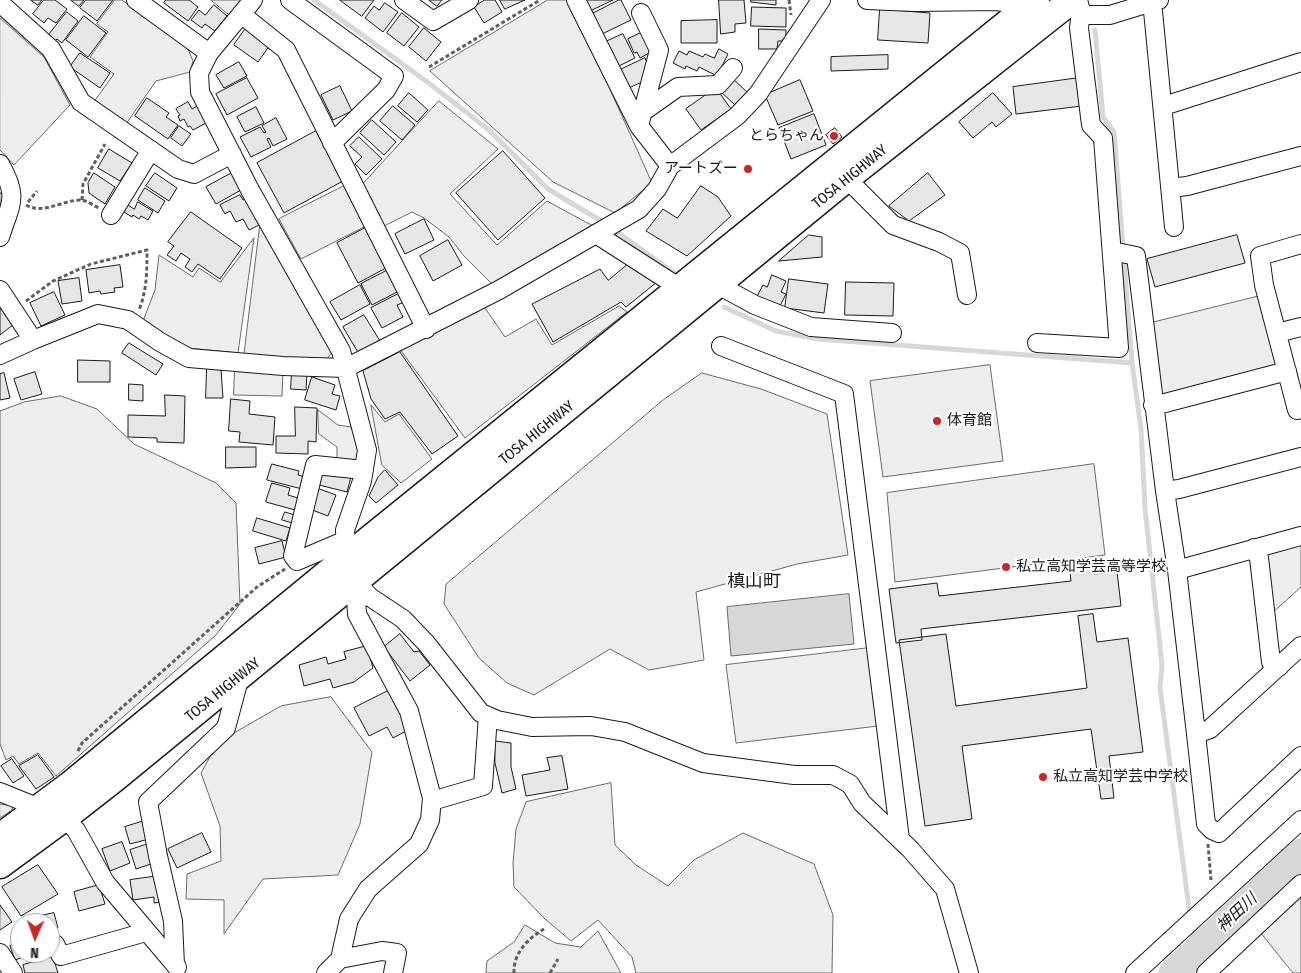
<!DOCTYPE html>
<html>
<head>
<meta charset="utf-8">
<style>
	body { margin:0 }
	#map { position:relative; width:1301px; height:973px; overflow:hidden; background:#fff; font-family:"Fira Sans Condensed",sans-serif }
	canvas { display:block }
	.north { position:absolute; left:10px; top:913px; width:50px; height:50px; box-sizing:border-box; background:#fff; border:1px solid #a3a3a3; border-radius:50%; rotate:182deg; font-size:14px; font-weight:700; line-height:20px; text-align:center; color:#1a1a1a }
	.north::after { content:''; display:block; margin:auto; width:18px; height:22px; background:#c62828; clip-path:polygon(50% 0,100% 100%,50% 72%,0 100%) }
</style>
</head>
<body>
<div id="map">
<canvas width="1301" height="973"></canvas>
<div class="north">N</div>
</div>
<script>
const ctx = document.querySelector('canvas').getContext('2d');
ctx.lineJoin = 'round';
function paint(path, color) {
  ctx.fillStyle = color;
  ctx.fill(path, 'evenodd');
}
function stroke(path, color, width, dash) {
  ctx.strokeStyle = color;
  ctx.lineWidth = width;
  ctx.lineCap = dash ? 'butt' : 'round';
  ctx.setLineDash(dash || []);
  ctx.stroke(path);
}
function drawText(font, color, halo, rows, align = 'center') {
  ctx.font = font + ' "Fira Sans Condensed","Noto Sans JP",sans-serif';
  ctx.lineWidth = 4;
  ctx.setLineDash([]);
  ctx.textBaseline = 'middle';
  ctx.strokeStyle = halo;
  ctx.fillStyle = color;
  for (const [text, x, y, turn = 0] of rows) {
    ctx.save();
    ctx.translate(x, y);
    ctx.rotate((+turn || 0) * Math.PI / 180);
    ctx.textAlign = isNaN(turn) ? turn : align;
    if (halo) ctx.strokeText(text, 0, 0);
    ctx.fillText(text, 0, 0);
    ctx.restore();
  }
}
const built = new Path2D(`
	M115,0H122L188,49L193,61L190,72L156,81L126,124L93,103L114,74L90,57L108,32L97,24Z
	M211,0H243L231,16Z
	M548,0H570L652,183L615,213L553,182L430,71Z
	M0,18L44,57L70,105L14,165L0,150Z
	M439,101L498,149L450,194L497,245L547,201L595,227L493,285L464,256L449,237L424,218L412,212L382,227L363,184Z
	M346,185L366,226L301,259L279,219Z
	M260,225L335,348L325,362L244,357Z
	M254,238L238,353L188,348L143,321L155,290L159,255L193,277L199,268L220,282Z
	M1260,296L1279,361L1275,368L1160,398L1151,323Z
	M483,305L505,337L536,319L552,345L619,306L627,312L465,438L399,348Z
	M990,365L1003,461L883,477L870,381Z
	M235,368L283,370L282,396L234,395Z
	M702,373L761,389L827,414L848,555L797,564L696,592L704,660L649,670L610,649L534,695L507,683L479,658L444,604L446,584L663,400Z
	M61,396L97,409L134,444L216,483L236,503L240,604L216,635L56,776L38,753L19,764L13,756L6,760L0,744V411L24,402Z
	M371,405L385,422L399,414L432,459L401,483L382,465Z
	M318,410L338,425L351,427L358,446L357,464L337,462V447L319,434Z
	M1094,464L1105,555L895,582L887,493Z
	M1301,542V587L1271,614L1263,559L1271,550Z
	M869,648L878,726L736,743L726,665Z
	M331,697L372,752L360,824L338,875L263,879L224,934V900L186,899L187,874L221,861L220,826L201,773L218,742L281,706Z
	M611,783L615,845L636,865L668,886L694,860L743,833L814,864L833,915L832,973H636L632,957L598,920L571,941L545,919L514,887L513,863L516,829L526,802Z
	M0,804L13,806L12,810L0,818Z
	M1301,892V973H1293L1260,932Z
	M525,925L555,943L581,947L598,931L621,973H486L487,961L514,942Z`);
const water = new Path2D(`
	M849,594L854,644L731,656L727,607Z`);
const stream = new Path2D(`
	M314,0L426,81L489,130L548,189L606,224
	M1095,30L1103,117L1114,132L1132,363L1141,429L1145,508L1162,665L1160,688L1190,916
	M613,229L674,273
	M724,307L776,331L818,339L1132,363
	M1294,860L1301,878
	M1192,930L1195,953`);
const river = new Path2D(`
	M1173,973L1301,853`);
const building = new Path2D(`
	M31,0H42L38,5Z
	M44,0H55L67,9L56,23L48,18L44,23L33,14Z
	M71,0H84L79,6Z
	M86,0H113L97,21L80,8Z
	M166,0H189L198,7L188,21L164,3Z
	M340,0H374L362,16Z
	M429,0H442L437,6Z
	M485,0H495L502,12L484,23L474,7Z
	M500,0H525L505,9Z
	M584,0H613L590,11Z
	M619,0H621L631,20L600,35L590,15Z
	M719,0H744L746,23L735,24V32L721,34Z
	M751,0H776V5L751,2Z
	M385,3L398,12L383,32L365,18L374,6L379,10Z
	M214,5L227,16L215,31L205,24L202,28L191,20L199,10L205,15Z
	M752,7L786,8V27L751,26Z
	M880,9L930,13L928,43L878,40Z
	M67,12L78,21L62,43L57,39L54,42L47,37Z
	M402,13L419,27L404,46L387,33Z
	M84,16L106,33L88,57L66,40Z
	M717,20V43H681V21Z
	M246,28L270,45L258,62L234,45Z
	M424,28L441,42L426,61L409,47Z
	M759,29L786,30V36L782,41H778L777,49H759Z
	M641,33L651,52L640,58L637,52L634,53L628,39Z
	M623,34L635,58L615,68L603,43Z
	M719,49L728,54L717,76L699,67L697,71L686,66L685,69L673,63L679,51L687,55L689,51L703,57L705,54L714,58Z
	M80,53L110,73L100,88L70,67Z
	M888,55V69L831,71V57Z
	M645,58L650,69L646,80L629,88L620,70Z
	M239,62L247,76L224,88L216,75Z
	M731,77L748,93L736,106L719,90Z
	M247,78L258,98L227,115L216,94Z
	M1079,78L1082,106L1016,114L1013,87Z
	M800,80L813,111L778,125L765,95Z
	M340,86L352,111L333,120L321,95Z
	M716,88L731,109L701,130L686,109Z
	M409,93L428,110L417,122L398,106Z
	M993,93L1012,114L996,127L992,122L973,138L959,122Z
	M147,98L169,113L166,117L178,125L168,139L135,116Z
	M188,102L192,109L199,105L208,122L193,130L190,126L188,127L184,119L180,121L178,116L180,115L176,109Z
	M393,106L415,125L402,140L380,121Z
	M256,107L264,123L245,132L237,117Z
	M814,114L826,145L791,159L779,128Z
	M276,118L287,139L273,146L269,138L267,139L271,147L251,157L240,137L260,127L264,133L266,132L262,126Z
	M372,120L396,142L384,155L360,133Z
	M179,126L191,134L182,146L171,138Z
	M835,128L842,137L833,144L826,135Z
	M316,131L343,181L284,213L257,163Z
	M359,137L382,159L366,175L355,164L362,157L350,146Z
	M109,149L132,163L120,181L98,168Z
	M503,151L545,198L498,240L456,193Z
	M94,173L115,187L105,204L89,193L88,183Z
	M155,173L177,188L169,201L146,186Z
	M232,173L241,190L216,204L206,187Z
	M928,173L945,195L909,221L889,206Z
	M701,186L718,197L731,216L687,256L646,231L663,209L677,218Z
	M145,188L165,201L158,213L138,200Z
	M0,193L5,194L0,212Z
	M240,195L243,200L245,199L259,225L249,230L243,219L236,222L230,211L225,214L220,205Z
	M138,202L153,211L148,220L141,216L139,219L133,215L132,217L124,212L128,205L134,209Z
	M191,212L242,248L220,279L198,264L192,272L185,267L190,259L181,253L176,261L167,255L174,246L168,242Z
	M424,219L434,240L405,254L395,234Z
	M365,228L386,268L358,283L337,243Z
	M809,235L822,237V257L779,261Z
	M1237,235L1245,263L1155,287L1147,259Z
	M448,240L462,265L433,281L420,256Z
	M632,261L657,282L626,307L621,302L553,342L532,304L600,269L608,280Z
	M120,265L123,287L114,288L115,292L101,294L100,291L89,293L86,270Z
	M388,270L399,291L372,305L361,284Z
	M772,275L786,281L781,292L786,294L779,308L756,298L763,285L767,287Z
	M79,278L82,301L62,304L58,281Z
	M789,279L828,284L824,313L785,308Z
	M846,282L894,283L893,316L845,315Z
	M360,285L370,304L341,320L330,302Z
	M54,292L65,315L41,326L30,303Z
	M402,292L407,301L397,305L403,317L382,328L371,308Z
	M1,308L14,324L0,335V309Z
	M364,315L380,341L359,354L343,327Z
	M129,343L163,364L156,375L122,353Z
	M400,352L458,436L432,454L400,412L385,419L371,399L363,371Z
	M78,360L110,361V382H78Z
	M207,368L221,369L223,398H206Z
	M35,372L42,394L21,400L14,379Z
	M292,372L307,373L306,390L291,389Z
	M4,373L10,398L0,400V374Z
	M312,377L335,385L332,394L340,396L336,410L305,400Z
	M129,384L143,385V401L129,400Z
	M165,395L185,396L184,443L157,442V438L128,437V415L165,416Z
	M231,399L250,401L249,414L275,417L273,445L239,442L240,432L229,431Z
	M295,407L317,408L316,442L308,441V454L276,453V436H295Z
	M226,447H256V467L226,468Z
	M272,464L299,471L298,475L305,477L302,489L267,480Z
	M320,469L351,477L347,492L315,484Z
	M385,470L398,485L376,503L369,496L378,477Z
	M272,483L290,488L288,495L298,498L295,510L266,502Z
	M314,487L336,495L328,516L307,508Z
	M285,512L298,516L296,524L282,520Z
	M257,518L290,528L286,541L253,531Z
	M282,541L286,557L259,564L255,548Z
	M1093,562L1094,574L1117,571L1121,606L921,629L922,640L896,643L889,589L937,583L939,596L1071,581L1069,565Z
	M1093,614L1097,642L1128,638L1143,752L1109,756L1114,798L1101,799L1091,729L962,746L972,819L925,826L899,640L946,634L956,706L1087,688L1078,616Z
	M400,634L414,652L419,651L430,665L410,681L384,647Z
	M367,646L373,668L354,682L333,688L330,679L304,686L299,665L326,657L328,664L346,659L344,652Z
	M390,690L410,729L393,738L387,727L369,736L354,708Z
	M495,741L511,743V767L516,789L502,793L495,763Z
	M38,755L54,777L36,789L19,766Z
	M562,756L568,789L526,796L522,775L550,770L547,758Z
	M12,759L24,776L13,783L1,766Z
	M144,821L149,839L130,844L125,827Z
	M202,833L211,852L177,868L168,849Z
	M122,842L130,863L110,871L102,849Z
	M151,843L157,862L136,869L130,850Z
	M38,865L58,894L21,916L2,887Z
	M159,876L163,902L154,903V897L133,900L130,880Z
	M99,885L105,904L79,911L74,892Z
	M0,905L12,922L0,930Z
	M54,913L58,928L50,930V923H32L31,918Z
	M20,942V953H35L15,960L10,946Z
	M53,957L58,973H25L23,965Z`);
const path = new Path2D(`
	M789,0L791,15
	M429,67L540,0
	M82,200L83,184L105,144
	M28,202L37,191
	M26,205C44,215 62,200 81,200C86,200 94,206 99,208
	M26,301L53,281L91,264L147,250C147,271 147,290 139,310
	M78,751L82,743L257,587L285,569
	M1208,844L1211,880
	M514,973C513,953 529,937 546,928
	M550,973L558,959`);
const minor = new Path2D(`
	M136,0L209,53
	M253,0L209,53L199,73L200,92L250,190L341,351L367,450L362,481L345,530L346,558L355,581L357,614L409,711L432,798L430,820L419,844L368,889L349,919L340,959L326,973
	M290,0L394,76L386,90L332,143
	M404,0L433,21L469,0
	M576,0L639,126L670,166
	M867,0L915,2L996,1L1013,4L1024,10
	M1078,0L1081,11L1087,15H1110L1159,0
	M0,3L51,49L81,102L178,169L194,174L232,154
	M1150,3L1153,11L1174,227
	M241,14L286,50L426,329
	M1163,104H1170L1301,62
	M644,111L678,87L718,85L733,68
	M639,126L659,50L641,13
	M0,164C19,197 11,203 0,237
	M847,179L893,225L939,242L960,253L967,295
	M1171,188L1187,186L1301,156
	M111,215L151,150
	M596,234L680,288
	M1301,244L1260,256L1264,285L1297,410L1301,409
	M1112,251L1136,256L1165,491
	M718,285L755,305L811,327L892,333
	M0,290L33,340
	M1277,333L1301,327
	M1037,343L1119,348L1103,138L1091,125L1079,28L1081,11
	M721,346L844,394L900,839
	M0,355L33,340L98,314L128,320L160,342L189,358L283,366L346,368L499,290L639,209L657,189L670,166L737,116L758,94L821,0
	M1153,405L1165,403L1287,371
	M346,540L297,561L293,556L315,465L364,470
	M1254,548L1259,558L1271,662L1279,667
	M1177,570L1301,536
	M355,581L370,597L403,619L426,643L481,713L497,720L532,727L591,726L625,732L703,763L794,775H833L850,784L862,803L910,849L945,889L969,973
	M1301,646L1210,729L1196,734L1206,824L1212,830L1219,833L1301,756
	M1196,734L1177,570L1165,491L1179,489L1301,457
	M0,792L64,818L76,830L105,882L177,967
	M432,801L483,786L488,716
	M55,944L61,956L146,932
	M0,953L13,973
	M340,959L382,951L397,953L393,973
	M175,965L173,921L158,856L148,802L226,728L240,676
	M1135,973L1301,820
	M1206,973L1301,884`);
const highway = new Path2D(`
	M0,837L71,784L346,558L1036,0
	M0,865L64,818L114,779L857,170L1072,0`);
const markers = [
	[834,136,5,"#c62828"],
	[748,169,5,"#c62828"],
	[937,421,5,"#c62828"],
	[1006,567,5,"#c62828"],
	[1043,777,5,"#c62828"]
];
const poiNames = [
	["とらちゃん",824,136,"right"],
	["アートズー",738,169,"right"],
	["体育館",947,421],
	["私立高知学芸高等学校",1016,567],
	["私立高知学芸中学校",1053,777]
];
const streetNames = [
	["TOSA HIGHWAY",850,177,-39],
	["TOSA HIGHWAY",537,433,-39],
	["TOSA HIGHWAY",223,690,-39]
];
const waterNames = [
	["神田川",1237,913,-43]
];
const quarterNames = [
	["槙山町",754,582]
];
paint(built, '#ededed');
stroke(built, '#6a6a6a', 1);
paint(water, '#d7d7d7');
stroke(water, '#6a6a6a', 1);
stroke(stream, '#d7d7d7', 5);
stroke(river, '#d7d7d7', 29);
paint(building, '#e6e6e6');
stroke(building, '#1a1a1a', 1);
stroke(minor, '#1a1a1a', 20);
stroke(highway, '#1a1a1a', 29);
stroke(path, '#5f5f5f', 3, [4, 2.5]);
stroke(minor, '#fff', 18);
stroke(highway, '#fff', 26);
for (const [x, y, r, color] of markers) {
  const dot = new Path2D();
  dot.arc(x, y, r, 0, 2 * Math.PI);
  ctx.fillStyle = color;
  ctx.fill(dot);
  stroke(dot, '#fff', 2);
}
drawText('15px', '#1a1a1a', '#fff', poiNames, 'left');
drawText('15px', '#1a1a1a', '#fff', streetNames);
drawText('italic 16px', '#1a1a1a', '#fff', waterNames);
drawText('18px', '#1a1a1a', '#fff', quarterNames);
</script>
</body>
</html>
